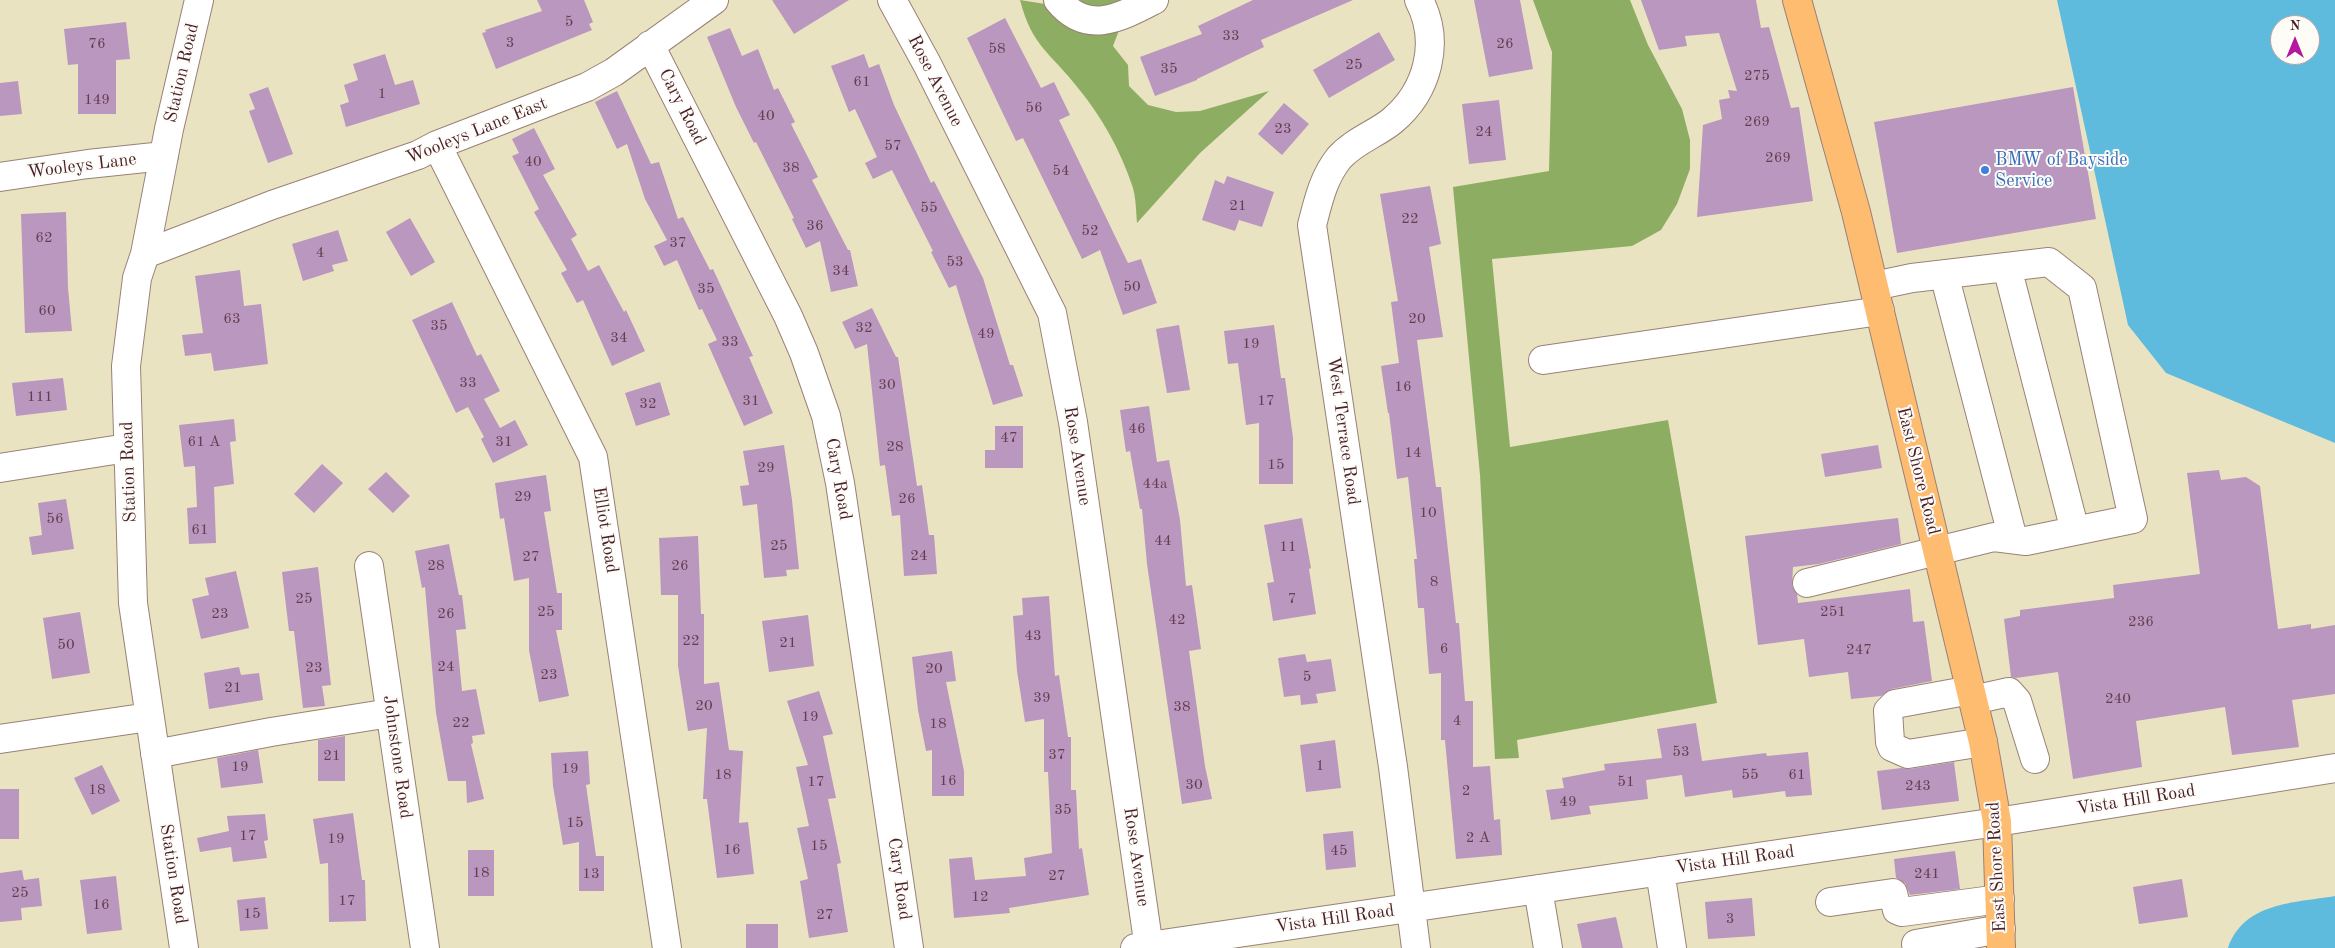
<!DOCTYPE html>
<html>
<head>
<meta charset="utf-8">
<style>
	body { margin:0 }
	#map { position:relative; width:2335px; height:948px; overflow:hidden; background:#eae3c2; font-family:"Old Standard TT",serif }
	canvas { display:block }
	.north { position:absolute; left:2270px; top:15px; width:50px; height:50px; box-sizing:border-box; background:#fdfcf7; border:1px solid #b5a4a5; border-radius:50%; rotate:0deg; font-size:14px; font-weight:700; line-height:20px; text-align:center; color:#4a1f2b }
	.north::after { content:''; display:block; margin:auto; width:18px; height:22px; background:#b5179e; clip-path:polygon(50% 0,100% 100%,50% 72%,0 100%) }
</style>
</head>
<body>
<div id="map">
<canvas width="2335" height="948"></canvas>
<div class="north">N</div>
</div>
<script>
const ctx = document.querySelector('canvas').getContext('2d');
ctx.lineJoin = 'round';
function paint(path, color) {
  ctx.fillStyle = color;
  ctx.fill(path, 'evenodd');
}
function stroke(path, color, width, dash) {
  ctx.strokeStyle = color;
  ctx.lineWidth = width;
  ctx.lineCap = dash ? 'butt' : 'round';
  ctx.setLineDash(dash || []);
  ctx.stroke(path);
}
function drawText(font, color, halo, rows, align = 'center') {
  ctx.font = font + ' "Old Standard TT",serif';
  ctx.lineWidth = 4;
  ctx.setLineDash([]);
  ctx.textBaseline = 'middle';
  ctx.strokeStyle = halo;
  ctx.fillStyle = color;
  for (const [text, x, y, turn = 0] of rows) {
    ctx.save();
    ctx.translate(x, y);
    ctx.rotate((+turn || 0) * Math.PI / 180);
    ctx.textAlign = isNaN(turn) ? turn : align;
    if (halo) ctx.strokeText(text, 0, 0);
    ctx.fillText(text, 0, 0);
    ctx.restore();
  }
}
const forest = new Path2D(`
	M1020,0L1045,4L1076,0H1124L1118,33L1113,46L1128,65L1129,86L1148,105L1176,112L1200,111L1269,91L1200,153L1137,223C1136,211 1136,196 1132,185C1120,150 1102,117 1078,88C1051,53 1032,47 1020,0Z
	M1533,0H1630L1648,45L1682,109L1690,140V169L1677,204L1661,230L1632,246L1492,259L1510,447L1668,420L1717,703L1517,740L1519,758L1495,759L1480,475L1453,187L1549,171L1552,52Z`);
const water = new Path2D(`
	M2057,0H2335V443L2166,373L2128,325ZM2280,25H2310V55H2280Z
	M2335,896V948H2228C2244,902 2294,903 2335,896Z`);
const building = new Path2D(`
	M537,0H584L593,22L589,24L592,30L496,69L482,33L486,32L485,30L542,11Z
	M772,0H849L794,34Z
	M1253,0H1353L1261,40L1264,47L1197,79V80L1155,96L1140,57L1202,34L1198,26Z
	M1474,0H1520L1533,69L1489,77Z
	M1641,0H1756L1761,28L1769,27L1791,108L1799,107L1813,201L1697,217L1703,125L1722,119L1719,100L1730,98L1728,90L1737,91L1719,33L1685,36L1687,46L1659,50Z
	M1005,18L1041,88L1054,82L1070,115L1059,120L1128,263L1141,259L1157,303L1123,315L1100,250L1082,259L1023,138L1016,141L967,38Z
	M126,22L130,59L116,60V114H78V64L68,65L64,29Z
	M730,28L742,56L758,49L774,90L778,88L795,122L791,124L818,177L812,180L848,250H850L858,286L831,292L820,241L806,248L792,219L794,218L756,142L754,143L736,107L707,37Z
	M1379,32L1395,60L1329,98L1313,70Z
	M385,54L395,85L413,80L420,104L346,127L340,105L349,102L344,85L358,80L353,64Z
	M864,54L869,68L879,64L894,105L931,183L934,181L983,278L1010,365H1013L1023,396L993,405L956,285L949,288L931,252L933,251L892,170L873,179L865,163L877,157L855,109L849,112L831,66Z
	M18,81L22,114L0,116V83Z
	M268,87L293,154L268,163L249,111L255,109L249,94Z
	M2073,87L2096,219L1897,253L1874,122Z
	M617,91L651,164L659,162L678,219L683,217L710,270L713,269L753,356L749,357L773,413L744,426L708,344L717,340L702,309L699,310L677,260L664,266L654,246L667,240L645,199L627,144L617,149L595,102Z
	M1499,100L1506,160L1469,164L1462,104Z
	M1284,103L1309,124L1282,155L1258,134Z
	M534,128L555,169L543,175L577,235L571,239L588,271L599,265L624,312L626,310L645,351L612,366L583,300L577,303L561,273L567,270L534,212L539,209L512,156L519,153L512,139Z
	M1227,176L1274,192L1262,227L1239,220L1235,231L1202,220L1215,180L1224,184Z
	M1430,186L1441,244L1429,247L1443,337L1417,340L1436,487H1441L1456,623H1459L1465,701H1473V767L1490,766L1494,820L1500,819L1502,855L1456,859L1445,740H1441V673L1429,674L1424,608H1418L1414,559H1417L1408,477L1397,479L1389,413H1388L1381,366L1399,363L1391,302L1398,301L1380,194Z
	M66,212L68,288L72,331L25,333L21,214Z
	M410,218L435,262L411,276L386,232Z
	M338,230L348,261L332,265L334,271L303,281L292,244Z
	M240,270L244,306L261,304L268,364L214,371L211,353L185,356L182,335L203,333L195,276Z
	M452,302L477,356L481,354L500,391L484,399L500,428L515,420L528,445L493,463L481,439L484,437L468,407L456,413L412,320Z
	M872,308L896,357H898L917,486L922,485L929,535H934L937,574L904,576L900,515L892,516L885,465L880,466L867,344L855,349L842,322Z
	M1179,325L1190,390L1167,393L1156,329Z
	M1274,325L1281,378H1285L1293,438V484H1259V423L1246,425L1238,363L1228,364L1224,331Z
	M63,378L67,410L16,416L12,383Z
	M660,382L670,415L636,426L625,393Z
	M1149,406L1157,462L1169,460L1180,520L1186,586L1192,585L1201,649L1189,651L1205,766L1212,799L1182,804L1147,564L1142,509H1140L1130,451L1126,452L1120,410Z
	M234,419L236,441L230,442L234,484L214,487L216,543L189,544L187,508L197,507L195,466L184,467L179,425Z
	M995,426H1023V468H985V450H995Z
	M784,445L792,500L799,569L786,570L787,576L764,578L757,504L743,506L740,486L749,485L743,451Z
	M1878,445L1882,468L1825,477L1821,454Z
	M322,464L343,483L314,513L294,494Z
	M2219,470L2221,480L2246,477L2260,486L2278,629L2311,624V629L2335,625V694L2292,700L2299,747L2232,755L2225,707L2136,721L2142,767L2073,779L2058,672L2016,678L2011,677L2004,619L2020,616V610L2114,598L2113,585L2200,574L2187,473Z
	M386,472L410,496L393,513L368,489Z
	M546,475L551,511L544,512L557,593H562V630H556L569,696L539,702L529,650V578L514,581L504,518L500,519L495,483Z
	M66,499L74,549L32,555L29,537L42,535L38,503Z
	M1302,518L1311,568L1309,569L1316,614L1273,621L1267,583L1274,582L1264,525Z
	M1898,518L1901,544L1819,564L1793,567L1792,586L1797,594L1798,603L1910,589L1913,622L1924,621L1932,681L1892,689L1881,696L1851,699L1848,672L1809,677L1804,639L1758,645L1745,536Z
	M698,536L701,614H704V684L719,682L729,750L743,751L739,823L748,822L754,874L717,878L707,799H703L707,728L688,731L678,666V595H661L659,538Z
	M449,544L459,595H462L466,629L456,630L462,691L476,689L485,734L472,736L473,743L471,744L484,799L467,803L466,781H448L436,713L425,587L422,588L415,551Z
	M318,567L331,685L322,686L325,706L303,708L294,631H289L282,572Z
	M236,571L249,628L201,639L192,599L209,595L205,578Z
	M1049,596L1055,676L1059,675L1068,737H1071V790H1076L1079,849L1082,848L1089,895L1009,908L1010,913L954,918L949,859L972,857L975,880L1026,876L1024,858L1052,853L1048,772H1044V719L1025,722L1017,671L1013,616L1023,615L1022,598Z
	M80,612L90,673L52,679L43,618Z
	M808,615L814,666L769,672L762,621Z
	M952,651L956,681L946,682L964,771V796H932V750L926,751L918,710L912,657Z
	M1305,654L1307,662L1331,659L1336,691L1316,694L1318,703L1301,705L1300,695L1284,697L1278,658Z
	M239,667L241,675L259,673L263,700L209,709L204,673Z
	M819,691L833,734L823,736L836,798L828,799L841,863L837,864L848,932L809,938L800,881L808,879L797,828L809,826L796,767L808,765L787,701Z
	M1696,723L1702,761L1766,753L1767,756L1808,752L1812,795L1786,797L1785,791L1733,798L1732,790L1685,797L1682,775L1646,780L1648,799L1589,806L1591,814L1551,820L1546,790L1564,788L1562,778L1605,770L1604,764L1662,758L1657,729Z
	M345,736V781H318V740Z
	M1335,740L1341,788L1306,792L1300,745Z
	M258,750L263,783L221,788L217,758Z
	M588,751L590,784L586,785L596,856H604V891H579V842L563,845L553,786L551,753Z
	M1954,762L1959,801L1882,810L1877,771L1901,768L1910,769Z
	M102,765L120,801L92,815L74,778Z
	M0,789H19V839H0Z
	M353,813L362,880H365L366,921L329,922L328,863L320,864L313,819Z
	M265,814L268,840L264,841L267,858L233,862L231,847L200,852L197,838L229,831L227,816Z
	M1353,831L1356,867L1326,870L1323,834Z
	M468,850H494V896H468Z
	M1955,851L1960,889L1910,895L1905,883L1896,878L1894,859Z
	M22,870L24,880L39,878L42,906L21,908L22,920L0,922V873Z
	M116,876L122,930L87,934L80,880Z
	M2182,879L2188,917L2139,924L2133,887Z
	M265,897L268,929L240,931L237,900Z
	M1752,898L1755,936L1708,939L1705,902Z
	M1616,917L1623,948H1582L1577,924Z
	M746,924H778V948H746Z`);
const minor = new Path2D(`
	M892,0L927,64L1052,313L1073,422L1149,948
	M1058,0C1087,36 1121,17 1154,0
	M650,45L788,316L804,353L826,416L840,483L909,948
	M437,145L593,457L667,948
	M0,177L88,164L164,156
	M145,254L272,205L418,155L437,145L587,87L614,72L714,0
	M2007,267L2075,531
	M1944,274L2013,539
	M1543,360L1880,311
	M0,468L127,448
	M369,566L425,948
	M1807,583L1994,537L2026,541L2133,519L2082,288L2049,262L1912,278L1874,286
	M1971,690L1895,704L1888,711L1890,742L1892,747L1908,754L1983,742
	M1973,700L2009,692L2017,701L2035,759
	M0,739L149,717
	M155,754L271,732L390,713
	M1660,871L1672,948
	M1538,889L1548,948
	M1830,902L1893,893L1897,910L1902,912L2000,899
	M184,948L133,603L126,366L137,278L145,254L169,129L199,0
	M1135,948L1997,822L2335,768
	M1416,948L1393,767L1312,225C1318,202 1323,178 1339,158C1354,141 1376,134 1392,121C1428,91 1441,42 1419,0
	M1917,948L1916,944L2001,929`);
const major = new Path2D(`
	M1797,0L1856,212L1983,742L1997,822L2001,948`);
const markers = [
	[1985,170,5,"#3f7fe0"]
];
const numberNames = [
	["5",569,22],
	["33",1231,36],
	["3",510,43],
	["76",97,44],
	["26",1505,44],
	["58",997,49],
	["25",1354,65],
	["35",1169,69],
	["275",1757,76],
	["61",862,82],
	["1",382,94],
	["149",97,100],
	["56",1034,108],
	["40",766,116],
	["269",1757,122],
	["23",1283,129],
	["24",1484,132],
	["57",893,146],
	["269",1778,158],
	["40",533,162],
	["38",791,168],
	["54",1061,171],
	["21",1238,206],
	["55",929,208],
	["22",1410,219],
	["36",815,226],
	["52",1090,231],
	["62",44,238],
	["37",678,243],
	["4",320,253],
	["53",955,262],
	["34",841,271],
	["50",1132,287],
	["35",706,289],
	["60",47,311],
	["63",232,319],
	["20",1417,319],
	["35",439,326],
	["32",864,328],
	["49",986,334],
	["34",619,338],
	["33",730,342],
	["19",1251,344],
	["33",468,383],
	["30",887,385],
	["16",1403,387],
	["111",40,397],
	["31",751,401],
	["17",1266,401],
	["32",648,404],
	["46",1137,429],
	["47",1009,438],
	["61 A",204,442],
	["31",504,442],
	["28",895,447],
	["14",1413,453],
	["15",1276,465],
	["29",766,468],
	["44a",1155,484],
	["29",523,497],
	["26",907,499],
	["10",1428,513],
	["56",55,519],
	["61",200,530],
	["44",1163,541],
	["25",779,546],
	["11",1288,547],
	["24",919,556],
	["27",531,557],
	["28",436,566],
	["26",680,566],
	["8",1434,582],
	["25",304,599],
	["7",1292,599],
	["25",546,612],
	["251",1833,612],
	["23",220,614],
	["26",446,614],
	["42",1177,620],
	["236",2141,622],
	["43",1033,636],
	["22",691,641],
	["21",788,643],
	["50",66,645],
	["6",1444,649],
	["247",1859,650],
	["24",446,667],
	["23",314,668],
	["20",934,669],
	["23",549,675],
	["5",1307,677],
	["21",233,688],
	["39",1042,698],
	["240",2118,699],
	["20",704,706],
	["38",1182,707],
	["19",810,717],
	["4",1457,721],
	["22",461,723],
	["18",938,724],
	["53",1681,752],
	["37",1057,755],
	["21",332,756],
	["1",1320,766],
	["19",240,767],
	["19",570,769],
	["18",723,775],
	["55",1750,775],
	["61",1797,775],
	["16",948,781],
	["17",816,782],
	["51",1626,782],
	["30",1194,785],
	["243",1918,786],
	["18",97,790],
	["2",1466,791],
	["49",1568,802],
	["35",1063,810],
	["15",575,823],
	["17",248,836],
	["2 A",1478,838],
	["19",336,839],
	["15",819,846],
	["16",732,850],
	["45",1339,851],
	["18",481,873],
	["13",591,874],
	["241",1927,874],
	["27",1057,876],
	["25",20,893],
	["12",980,897],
	["17",347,901],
	["16",101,905],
	["15",252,914],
	["27",825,915],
	["3",1730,919]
];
const streetNames = [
	["Station Road",182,73,-77],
	["Rose Avenue",935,81,63],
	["Cary Road",682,107,63],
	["Wooleys Lane East",477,131,-22],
	["Wooleys Lane",82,166,-7],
	["West Terrace Road",1343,431,82],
	["Rose Avenue",1077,456,81],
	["East Shore Road",1918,471,76],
	["Station Road",129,472,-92],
	["Cary Road",838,479,80],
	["Elliot Road",605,530,81],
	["Johnstone Road",397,757,82],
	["Vista Hill Road",2136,800,-9],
	["Rose Avenue",1136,857,82],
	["Vista Hill Road",1735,860,-8],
	["East Shore Road",1997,867,-93],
	["Station Road",173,874,81],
	["Cary Road",899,879,82],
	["Vista Hill Road",1335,919,-8]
];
const shopNames = [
	["BMW of Bayside",1995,160],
	["Service",1995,181]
];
paint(forest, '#8cad62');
paint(water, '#5fbbdd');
paint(building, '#b997be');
stroke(minor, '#9a8176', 30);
stroke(major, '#9a8176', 30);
stroke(minor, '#fff', 28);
stroke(major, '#febc70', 28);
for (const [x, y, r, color] of markers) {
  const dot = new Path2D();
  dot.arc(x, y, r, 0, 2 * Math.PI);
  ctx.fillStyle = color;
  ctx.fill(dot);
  stroke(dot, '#fdfcf7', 2);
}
drawText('15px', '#663d50', null, numberNames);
drawText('18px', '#4a1f2b', '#fdfcf7', streetNames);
drawText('18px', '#366cbe', '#fdfcf7', shopNames, 'left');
</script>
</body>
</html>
